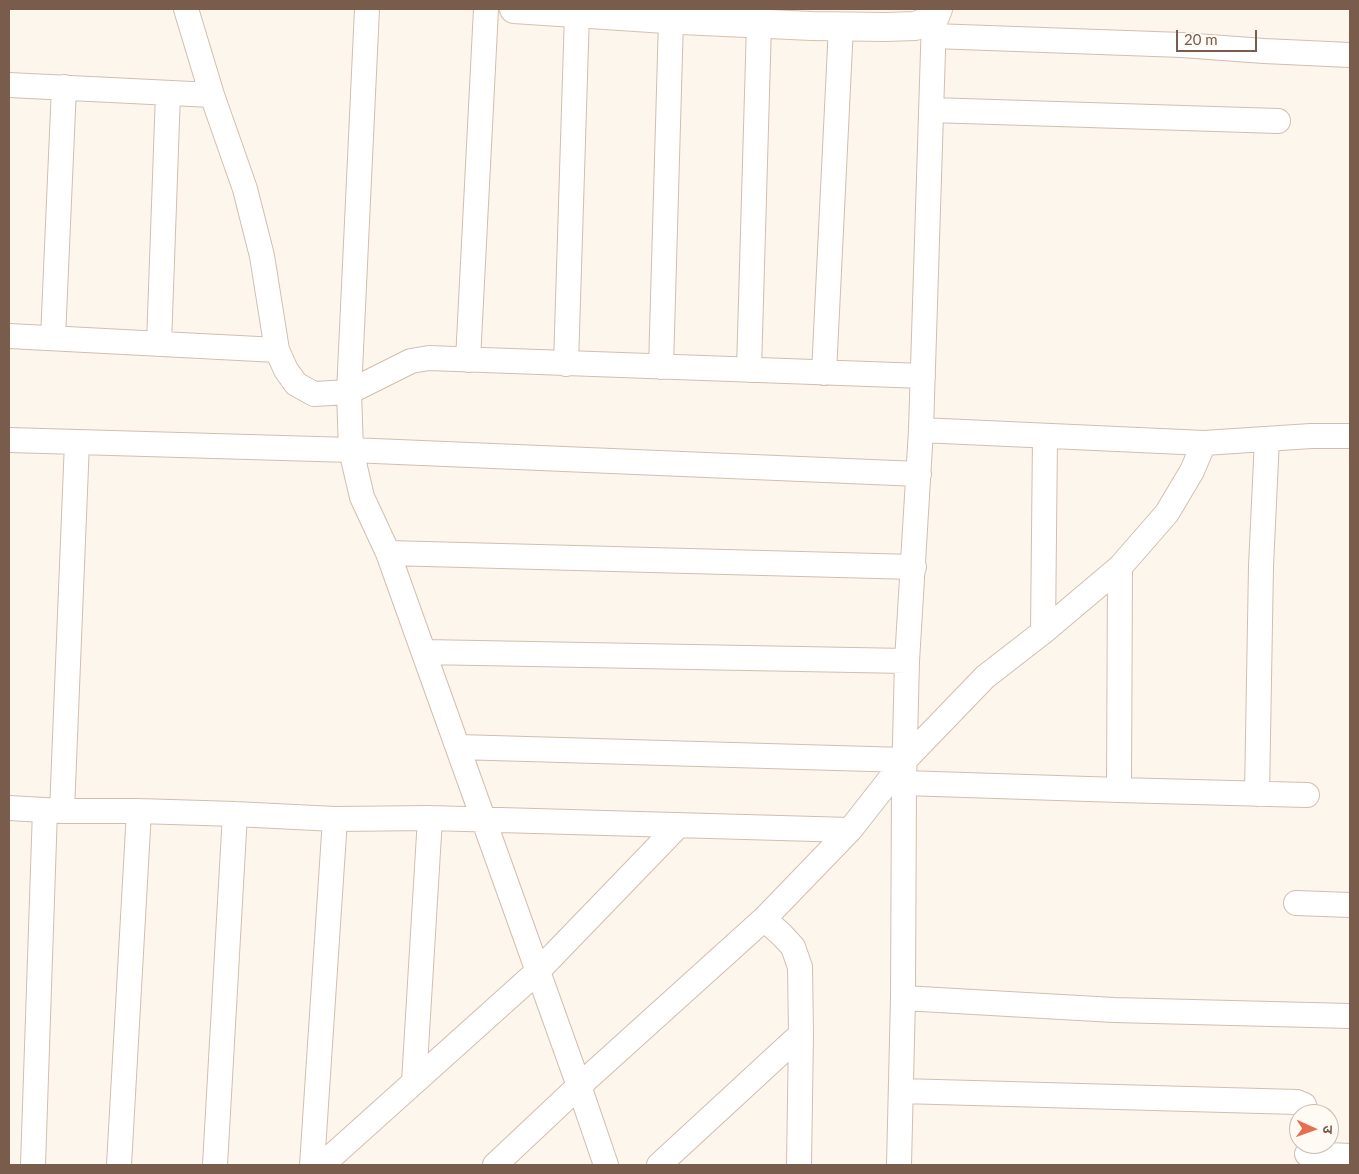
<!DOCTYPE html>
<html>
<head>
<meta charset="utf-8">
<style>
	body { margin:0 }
	#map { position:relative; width:1359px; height:1174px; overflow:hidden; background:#fdf6ec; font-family:Lato,"Noto Sans Devanagari",sans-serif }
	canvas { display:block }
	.frame { position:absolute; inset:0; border:10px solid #7a5c4d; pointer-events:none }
	.north { position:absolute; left:1289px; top:1104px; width:50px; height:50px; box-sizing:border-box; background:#fffaf3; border:1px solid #cabbb1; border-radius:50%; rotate:92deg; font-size:14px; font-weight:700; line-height:20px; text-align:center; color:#7a5c4d }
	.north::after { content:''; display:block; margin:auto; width:18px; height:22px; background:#e76f51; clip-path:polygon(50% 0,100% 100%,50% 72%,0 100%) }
	.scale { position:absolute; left:1176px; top:30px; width:81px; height:22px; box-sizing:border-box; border:2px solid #7a5c4d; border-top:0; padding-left:6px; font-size:15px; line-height:18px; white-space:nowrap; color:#7a5c4d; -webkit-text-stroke:4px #fffaf3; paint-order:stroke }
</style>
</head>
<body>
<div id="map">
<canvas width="1359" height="1174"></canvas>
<div class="frame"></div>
<div class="north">उ</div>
<div class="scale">20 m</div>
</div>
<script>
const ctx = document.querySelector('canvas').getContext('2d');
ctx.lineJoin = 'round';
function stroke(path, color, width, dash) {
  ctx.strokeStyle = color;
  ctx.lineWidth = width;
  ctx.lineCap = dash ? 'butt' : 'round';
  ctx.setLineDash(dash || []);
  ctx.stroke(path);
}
const street = new Path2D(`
	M186,9L212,95L245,189L262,256L277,350L286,370L296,384L314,394L349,392L411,361L429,358L923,376
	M367,9L349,392L351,450L362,497L388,553L579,1086L606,1165
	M933,36L1182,45L1264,51L1350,55
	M9,85L212,95
	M931,110L1278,121
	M9,336L277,350
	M53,338L64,87
	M159,344L168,93
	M468,360L486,9
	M566,364L577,13
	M661,367L671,20
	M749,370L759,24
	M824,373L841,26
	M921,430L1204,443L1311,436H1350
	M9,440L351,450L919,474
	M388,553L914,567
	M1043,632L1045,436
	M424,652L907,661
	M458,747L905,760
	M904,783L1119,790L1307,795
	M1119,790L1120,567
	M1257,794L1261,566L1267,439
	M9,808L62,811H139L235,814L335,819L430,818L850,830
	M62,811L77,442
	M1296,903L1350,905
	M764,919L782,935L793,947L800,967L801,1034L799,1165
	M903,998L1114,1010L1350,1016
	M414,1082L430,818
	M901,1091L1297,1102L1304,1105L1307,1114
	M1307,1154L1350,1156
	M33,1165L45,810
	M119,1165L139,811
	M215,1165L235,814
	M312,1165L335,819
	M322,1165L538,971L679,825
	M495,1165L579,1086L764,919L850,830L905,760L985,677L1043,632L1120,567L1167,513L1192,471L1204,443
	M659,1165L801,1034
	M899,1165L903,998L904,783L907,661L921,430L934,19`);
const secondary = new Path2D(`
	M514,9L681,20L812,26L885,27L915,26L934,19L938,9`);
stroke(street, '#d1beb0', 26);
stroke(secondary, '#d6c0b0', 30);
stroke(street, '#fff', 24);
stroke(secondary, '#fff', 28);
</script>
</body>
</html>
